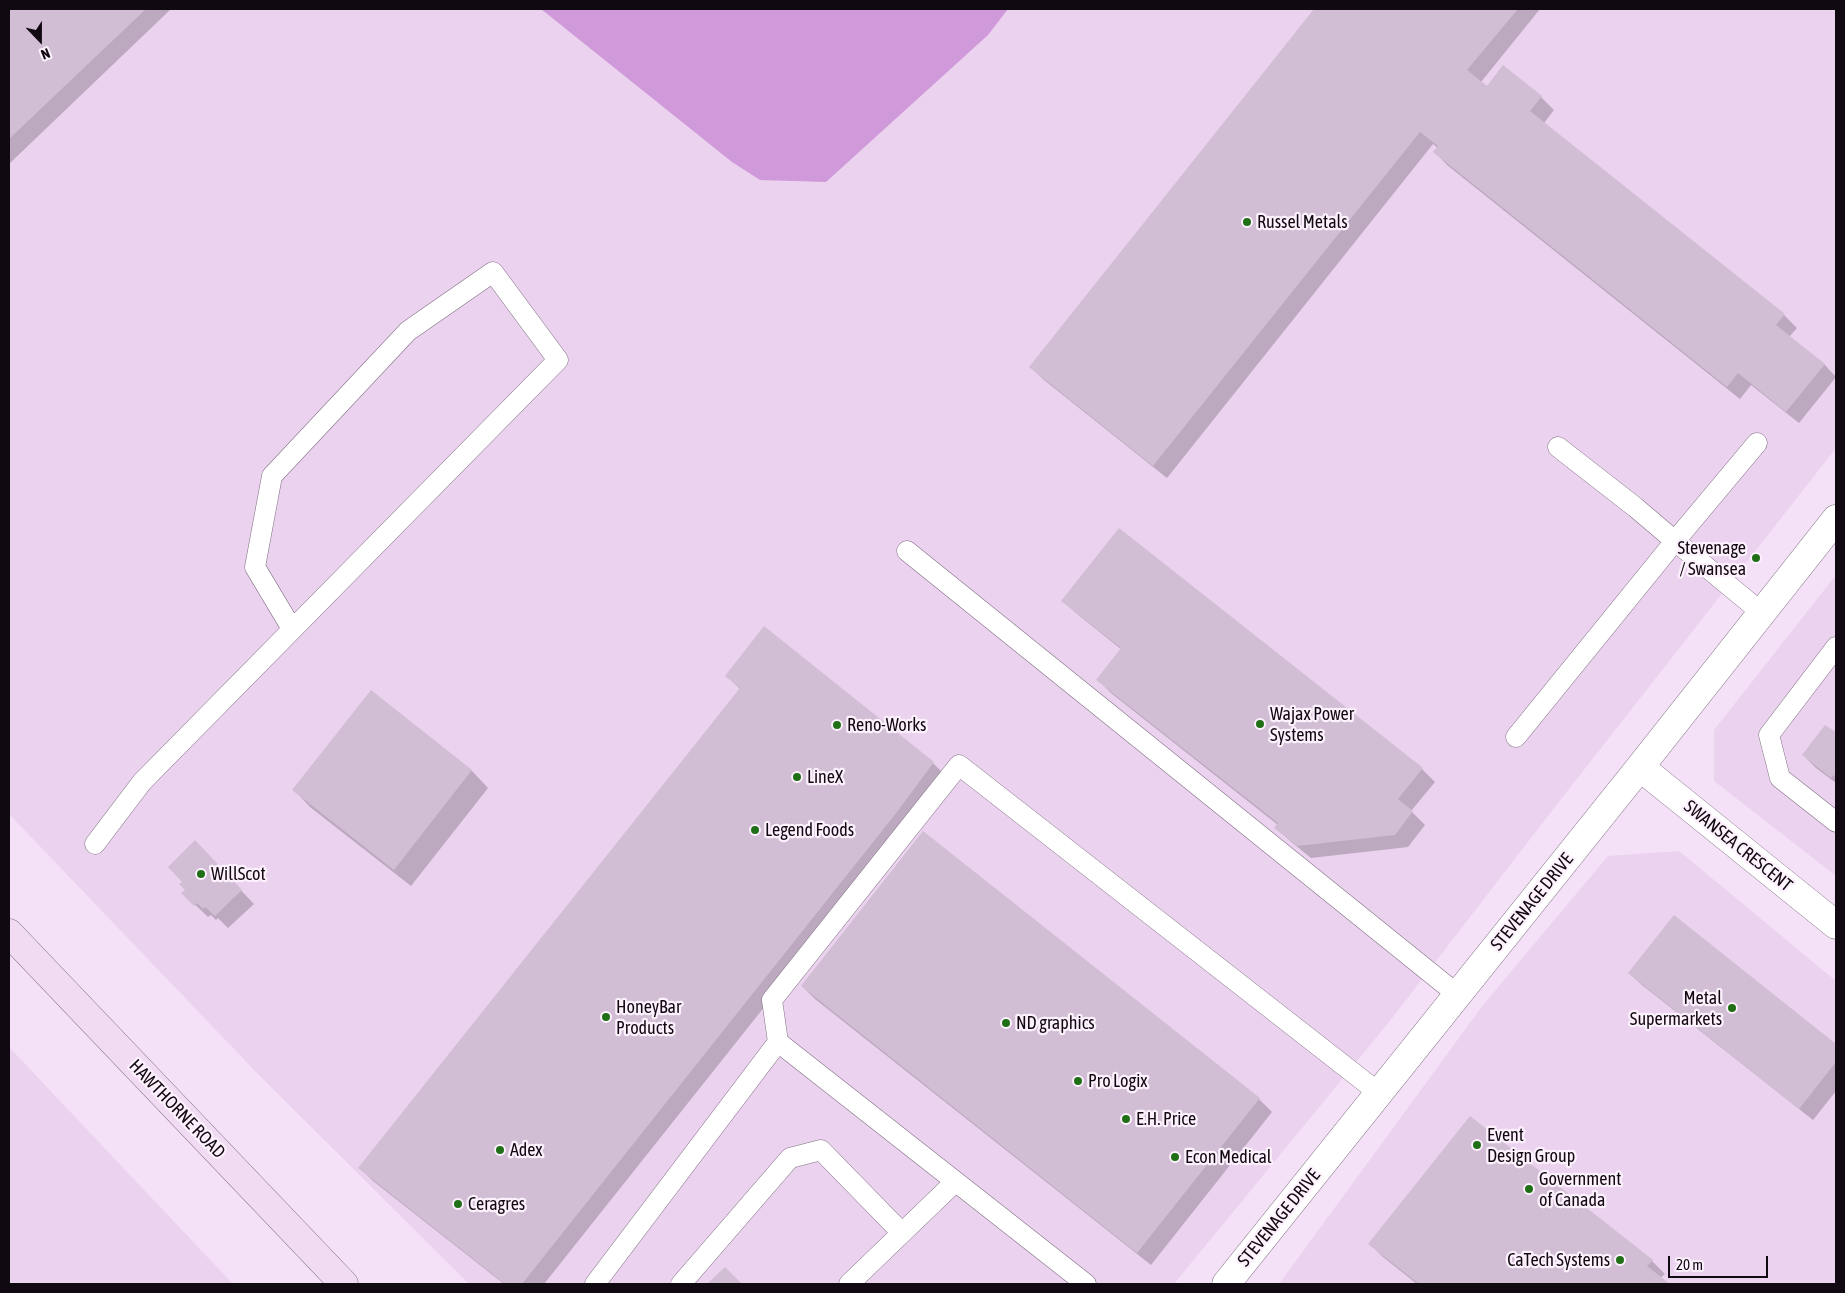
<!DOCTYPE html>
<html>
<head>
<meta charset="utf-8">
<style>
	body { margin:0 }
	#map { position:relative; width:1845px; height:1293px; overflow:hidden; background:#f4e1f7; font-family:"Asap Condensed",sans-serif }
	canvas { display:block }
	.frame { position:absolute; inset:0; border:10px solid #100911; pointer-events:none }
	.north { position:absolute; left:15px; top:15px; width:50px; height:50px; -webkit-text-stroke:4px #fdf1fe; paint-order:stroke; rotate:158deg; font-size:14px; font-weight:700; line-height:20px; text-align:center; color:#100911 }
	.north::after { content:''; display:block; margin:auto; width:18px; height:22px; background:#100911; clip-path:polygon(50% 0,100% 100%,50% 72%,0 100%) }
	.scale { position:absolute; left:1668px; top:1256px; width:100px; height:22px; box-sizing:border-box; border:2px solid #100911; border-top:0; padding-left:6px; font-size:15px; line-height:18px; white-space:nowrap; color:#100911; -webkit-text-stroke:4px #fdf1fe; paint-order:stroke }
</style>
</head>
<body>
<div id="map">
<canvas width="1845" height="1293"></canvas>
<div class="frame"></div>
<div class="north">N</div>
<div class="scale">20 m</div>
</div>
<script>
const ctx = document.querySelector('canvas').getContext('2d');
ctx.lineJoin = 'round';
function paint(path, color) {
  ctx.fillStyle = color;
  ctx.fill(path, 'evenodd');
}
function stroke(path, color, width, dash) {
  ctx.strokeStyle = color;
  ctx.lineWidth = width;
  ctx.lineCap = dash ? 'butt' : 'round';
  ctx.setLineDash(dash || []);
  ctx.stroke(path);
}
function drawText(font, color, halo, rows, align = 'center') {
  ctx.font = font + ' "Asap Condensed",sans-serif';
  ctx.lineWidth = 4.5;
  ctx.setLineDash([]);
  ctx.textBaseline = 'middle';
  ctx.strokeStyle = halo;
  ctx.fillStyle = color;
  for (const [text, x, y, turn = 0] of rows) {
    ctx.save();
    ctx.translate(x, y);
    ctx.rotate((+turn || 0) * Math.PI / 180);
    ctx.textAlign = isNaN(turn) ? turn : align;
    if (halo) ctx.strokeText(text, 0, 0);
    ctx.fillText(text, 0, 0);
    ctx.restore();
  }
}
const built = new Path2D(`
	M9,9H1836V448L1551,812L1389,1022L1174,1284H469L257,1073L9,814Z
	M1836,575V876L1714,781V730Z
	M1679,851L1836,981V1284H1279L1483,1005L1608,856Z
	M9,1047L233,1284H9Z`);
const forest = new Path2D(`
	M541,9H1008L988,35L826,182L760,180L732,162Z`);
const shadow = new Path2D(`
	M9,9H171L9,164Z
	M1315,9H1540L1481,82L1488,87L1504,67L1541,97L1554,110L1544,123L1784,315L1797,328L1789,337L1824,364L1836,377L1799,423L1751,385L1740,399L1447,165L1435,152L1438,148L1433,144L1167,478L1044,380L1031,367Z
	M1063,601L1422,769L1435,782L1411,811L1425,825L1408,847L1311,858L1289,840L1276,828L1278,825L1111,693L1098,680L1122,650L1076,613Z
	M727,676L933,763L946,776L909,825L544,1284H504L373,1181L360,1168L740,689Z
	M372,692L472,771L488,788L411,886L310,807L294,790Z
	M1836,730V783L1816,768L1803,755Z
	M924,833L1259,1099L1272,1112L1151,1265L815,999L802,986Z
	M207,855L254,904L228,928L218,918L216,920L211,915L208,917L183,893L187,890Z
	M1674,917L1836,1045V1091L1813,1120L1642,985L1629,973Z
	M1370,1244L1652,1261L1665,1274L1660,1278L1668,1284H1417L1383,1257Z`);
const building = new Path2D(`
	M9,9H146L9,139Z
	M1314,9H1518L1467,70L1487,86L1503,65L1542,96L1530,111L1785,314L1776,325L1825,364L1786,412L1738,373L1727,387L1433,152L1438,146L1420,132L1153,466L1029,367Z
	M1119,528L1423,768L1398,799L1413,811L1395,835L1297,846L1274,828L1278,823L1096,680L1121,648L1061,601Z
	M764,626L934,762L897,812L522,1284H505L358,1168L740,688L725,676Z
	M371,690L472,770L394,870L292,790Z
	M1825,725L1834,731L1836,728V778L1833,775L1831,778L1802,755Z
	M923,831L1260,1098L1137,1253L801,986Z
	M195,840L242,890L215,916L205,907L203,909L197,903L194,906L181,893L185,890L179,884L182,882L168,867Z
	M1674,915L1836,1044V1062L1799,1109L1628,973Z
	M1470,1116L1653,1260L1647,1266L1670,1284H1419L1368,1244Z
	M725,1267L742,1284H707Z`);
const service = new Path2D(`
	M1757,443L1675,541L1762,613
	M907,551L1458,995
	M1836,647L1769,735L1780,778L1836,822
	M1516,737L1675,541L1635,507L1558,447
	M95,844L142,782L558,360L493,272L408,331L272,476L255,567L292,629
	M778,1042L1086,1284
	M595,1284L778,1042L772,1000L959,765L1379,1093
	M681,1284L790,1158L821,1150L902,1233
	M849,1284L955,1182`);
const minor = new Path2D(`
	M1640,767L1836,925
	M1226,1284L1640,767L1836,519`);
const secondary = new Path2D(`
	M9,933L344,1284`);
const markers = [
	[1247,222,5,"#1f6f16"],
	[1756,558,5,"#1f6f16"],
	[1260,724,5,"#1f6f16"],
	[837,725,5,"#1f6f16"],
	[797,777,5,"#1f6f16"],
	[755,830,5,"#1f6f16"],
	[201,874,5,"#1f6f16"],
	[1732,1008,5,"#1f6f16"],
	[606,1017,5,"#1f6f16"],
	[1006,1023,5,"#1f6f16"],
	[1078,1081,5,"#1f6f16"],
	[1126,1119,5,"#1f6f16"],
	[1477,1145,5,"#1f6f16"],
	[500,1150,5,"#1f6f16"],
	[1175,1157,5,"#1f6f16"],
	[1529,1189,5,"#1f6f16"],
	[458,1204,5,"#1f6f16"],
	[1620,1260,5,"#1f6f16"]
];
const poiNames = [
	["Russel Metals",1257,222],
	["Stevenage",1746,548,"right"],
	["/ Swansea",1746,569,"right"],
	["Wajax Power",1270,714],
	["Systems",1270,735],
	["Reno-Works",847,725],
	["LineX",807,777],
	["Legend Foods",765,830],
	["WillScot",211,874],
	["Metal",1722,998,"right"],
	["Supermarkets",1722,1019,"right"],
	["HoneyBar",616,1007],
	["Products",616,1028],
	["ND graphics",1016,1023],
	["Pro Logix",1088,1081],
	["E.H. Price",1136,1119],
	["Event",1487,1135],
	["Design Group",1487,1156],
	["Adex",510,1150],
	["Econ Medical",1185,1157],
	["Government",1539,1179],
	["of Canada",1539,1200],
	["Ceragres",468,1204],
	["CaTech Systems",1610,1260,"right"]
];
const streetNames = [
	["SWANSEA CRESCENT",1738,846,39],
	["STEVENAGE DRIVE",1532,902,-51],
	["HAWTHORNE ROAD",177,1109,46],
	["STEVENAGE DRIVE",1279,1218,-51]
];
paint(built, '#ebd2ef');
paint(forest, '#d099d9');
paint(shadow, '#0003');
paint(building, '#d1bed4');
stroke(service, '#806f83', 21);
stroke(minor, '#806f83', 29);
stroke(secondary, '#806f83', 29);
stroke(service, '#fff', 20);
stroke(minor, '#fff', 28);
stroke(secondary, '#f0dbf3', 28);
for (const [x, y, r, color] of markers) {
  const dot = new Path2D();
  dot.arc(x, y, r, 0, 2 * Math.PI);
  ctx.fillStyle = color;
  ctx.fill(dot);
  stroke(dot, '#fdf1fe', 2);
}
drawText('18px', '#100911', '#fdf1fe', poiNames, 'left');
drawText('18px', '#100911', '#fdf1fe', streetNames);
</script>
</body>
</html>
